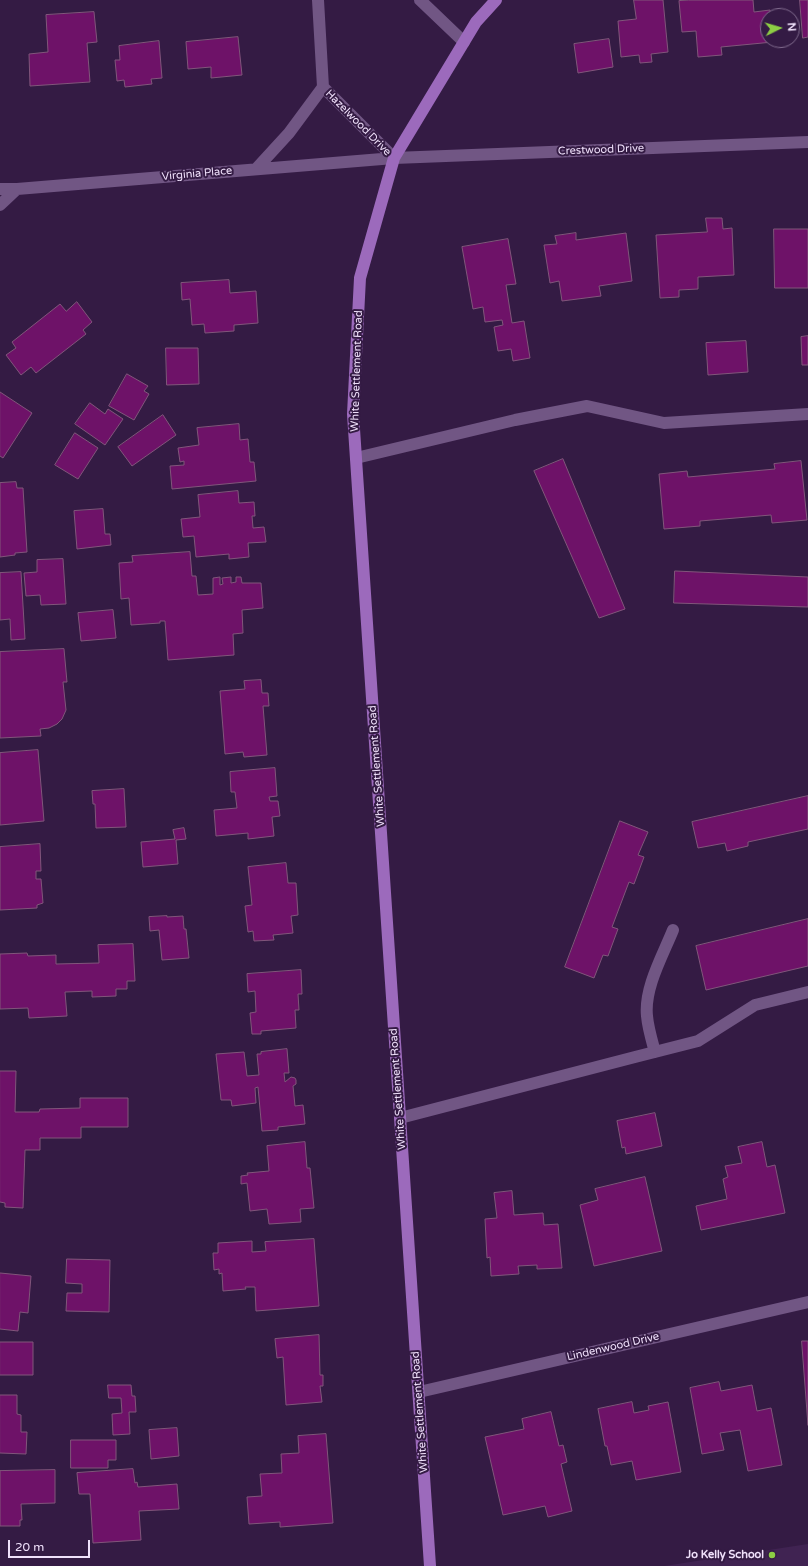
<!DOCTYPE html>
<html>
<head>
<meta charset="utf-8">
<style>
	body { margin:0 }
	#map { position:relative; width:808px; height:1566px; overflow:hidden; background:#341b44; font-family:"Varela Round",sans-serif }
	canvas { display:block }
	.north { position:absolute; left:760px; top:8px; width:40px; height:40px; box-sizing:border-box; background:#341b44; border:1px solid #7f6a8d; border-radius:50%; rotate:85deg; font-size:11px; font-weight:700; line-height:16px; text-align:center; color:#f0e1fb }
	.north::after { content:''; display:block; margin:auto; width:14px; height:18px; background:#8dce44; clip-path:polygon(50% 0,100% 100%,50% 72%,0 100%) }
	.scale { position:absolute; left:8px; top:1540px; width:82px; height:18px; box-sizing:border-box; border:2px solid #f0e1fb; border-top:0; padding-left:5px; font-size:12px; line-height:14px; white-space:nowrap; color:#f0e1fb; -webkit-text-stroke:3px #341b44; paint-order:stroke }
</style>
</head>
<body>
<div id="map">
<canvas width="808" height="1566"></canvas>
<div class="north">N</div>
<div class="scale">20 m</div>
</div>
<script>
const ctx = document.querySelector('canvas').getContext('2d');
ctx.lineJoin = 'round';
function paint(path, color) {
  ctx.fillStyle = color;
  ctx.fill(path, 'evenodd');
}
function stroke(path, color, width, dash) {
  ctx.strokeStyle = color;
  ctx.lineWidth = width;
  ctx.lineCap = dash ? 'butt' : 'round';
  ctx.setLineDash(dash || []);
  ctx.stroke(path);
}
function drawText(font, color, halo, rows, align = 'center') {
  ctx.font = font + ' "Varela Round",sans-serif';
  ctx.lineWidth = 4;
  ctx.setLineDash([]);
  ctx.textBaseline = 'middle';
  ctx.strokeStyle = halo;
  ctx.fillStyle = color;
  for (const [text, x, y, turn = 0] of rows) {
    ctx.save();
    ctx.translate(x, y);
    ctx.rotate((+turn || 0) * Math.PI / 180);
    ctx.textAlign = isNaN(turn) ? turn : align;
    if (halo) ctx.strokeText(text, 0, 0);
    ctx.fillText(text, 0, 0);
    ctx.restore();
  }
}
const built = new Path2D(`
	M808,1544V1566H664Z`);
const building = new Path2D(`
	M634,0H663L668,52L651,54L652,62L640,63L639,55L621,57L618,21L636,19Z
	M689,0H753L754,12L770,10L771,16H768V40H773V42L721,47L722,55L698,57L696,31L682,32L679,1Z
	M800,0H808V37L803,38Z
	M94,12L97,42L87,43L90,82L30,86L29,54L48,52L46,15Z
	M238,37L242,75L211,78V67L188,69L186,42Z
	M609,39L613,67L578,73L574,44Z
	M159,41L162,78L151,79L152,84L125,87L124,80L117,81L115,60H120L119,46Z
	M706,218H722L723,229L732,228L734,275L698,277V289L679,290V297L660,298L656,235L707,232Z
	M774,229H808V288H775Z
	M576,233V240L626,233L632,281L599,286L601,296L562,301L559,281L550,283L544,245L557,244L555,236Z
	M508,239L516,284L506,285L512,323L524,321L530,358L513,361L511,349L498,351L494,327L503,325L502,320L485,322L483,307L473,309L462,247Z
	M229,280L230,293L256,291L258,323L234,325V331L205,333L204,324L192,325L190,299L182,300L181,283Z
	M77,302L92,322L83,330L86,334L36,373L31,367L21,375L6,355L16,348L12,342L60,304L66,311Z
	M808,336V365H802L801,337Z
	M746,341L748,372L708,375L706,343Z
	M166,348H198L199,384L167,385Z
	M127,374L148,386L144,391L149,394L134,420L109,406Z
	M0,392L32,413L3,458L0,456Z
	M90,403L105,414L108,409L123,419L105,445L75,424Z
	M163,415L176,435L132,466L118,447Z
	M239,424L240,440L248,439L250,462H254L256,481L172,489L170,466L184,465V461L180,462L178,448L199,445L197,428Z
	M75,433L98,448L78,479L55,465Z
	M563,459L625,609L599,618L534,471Z
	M801,461L807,520L772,523L771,515L700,521V526L664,529L659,474L687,471L688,477L775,469L774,464Z
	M16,482L17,488H23L27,552L15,553V555L0,557V483Z
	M238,491L239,503L254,502L255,516H252L253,528L264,527L266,542L248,543L249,557L229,559V554L196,557L194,536L183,537L181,519L200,517L198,495Z
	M103,509L105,534H110L111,545L77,549L74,511Z
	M190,552L192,576H196L198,595L213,594V578L220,577V585L223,584L222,578L231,577V583L236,582V577H241L242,583H261L263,608L242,610L243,633L233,634L234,655L168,660L165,621H160V623L131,625L129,598L121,599L119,563L133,562L132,556Z
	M63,559L66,604L41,605L40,595L26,596L24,573L37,572V560Z
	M675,571L808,577V607L674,603Z
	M21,572L25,639L11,640L10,619L0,620V573Z
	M113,610L116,638L81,641L78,613Z
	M64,649L67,682H63L66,710L62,719L57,724L49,728L40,729L41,736L0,738V652Z
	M261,680L262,693H268L269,706H263L267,755L244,757L243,752L225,754L220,691L245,689L244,681Z
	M38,750L44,821L0,825V753Z
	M275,768L277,796L269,797L270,801H278L280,816L272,817L274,836L248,839V833L216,836L214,810L237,808L235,792H231L230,772Z
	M124,789L126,827L96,828L95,804H93L92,791Z
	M808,796V829L748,842V846L727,851L725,843L698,848L692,822Z
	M620,821L648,832L638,855L644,857L634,884L629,882L612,927L618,929L608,956L603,955L594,978L565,967Z
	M184,828L186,839L176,840L178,864L143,867L141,842L175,839L173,830Z
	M40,844L41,871H36V879H41L43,903L37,905V908L0,910V847Z
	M286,863L288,883H296L298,915L291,916L293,933L273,935L274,940L254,941L253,931L248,932L245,906L252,905L248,867Z
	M167,916V917L183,916L184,929H186L189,958L162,960L159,930L150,931L149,917Z
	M808,919V966L706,990L696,946Z
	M133,944L135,981H127V989H116V996L92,997V991L65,992L67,1016L29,1018L28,1008L0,1009V954L27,953L28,956L56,955V964L99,963L98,945Z
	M301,970L302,994H298L299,1010H295L296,1028L261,1031V1034H252L250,1013L256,1012L255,991L248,992L247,974Z
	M287,1049L289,1073H284L285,1082L291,1077L295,1078L296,1080V1084L293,1086L295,1106L303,1105L305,1124L278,1127V1130L262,1131L258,1087L255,1088L256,1103L232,1106L231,1100H221L216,1054L244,1052L247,1076L259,1075L257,1054H261V1052Z
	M0,1071H16L15,1112H39L40,1109L80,1108V1098H128V1127H81V1138H40V1150H25L23,1208L5,1207V1203L0,1202Z
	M655,1113L662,1146L626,1154L625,1147L622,1148L617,1121Z
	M305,1142L307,1168H310L314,1208L300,1209L301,1222L269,1224L267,1209L250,1211L247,1183L241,1184V1176L248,1175L247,1173L269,1171L267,1146Z
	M762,1142L767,1167L775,1165L785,1213L701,1230L696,1206L727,1199L723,1179L728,1177L725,1166L742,1163L738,1147Z
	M645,1177L662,1251L594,1266L580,1205L598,1200L595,1189Z
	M512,1191L514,1215L543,1213L544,1225L558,1224L562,1268L537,1269V1265L518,1266L519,1274L491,1276L490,1257L487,1258L485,1219L497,1218L494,1193Z
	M314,1239L319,1306L256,1311L255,1287H245L246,1289L223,1291L222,1273L219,1274V1269L214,1270L213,1253H218V1243L252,1241V1252L266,1251L265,1242Z
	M67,1259L110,1260L109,1312L66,1311L67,1293H82V1284L66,1283Z
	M0,1273L31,1276L28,1313L20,1312L18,1331L0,1329Z
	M319,1335L320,1375H323V1386H320L322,1402L286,1405L283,1357L277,1358L275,1339Z
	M802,1341H808V1425Z
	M0,1342H33V1375H0Z
	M719,1382L721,1391L752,1385L757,1411L771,1408L782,1465L748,1471L740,1430L720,1433L724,1450L702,1454L690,1388Z
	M108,1385H131L132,1396H135L136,1412H129L130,1434L113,1435L112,1414L122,1413L121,1398H109Z
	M0,1395H17V1414L21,1415V1432H27L26,1454L0,1453Z
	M632,1402L634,1413L649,1410L648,1406L668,1402L681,1472L636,1480L632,1461L611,1465L607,1446H605L598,1409Z
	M551,1412L559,1446L563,1445L567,1462L561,1464L572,1511L548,1517L545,1506L503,1515L485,1437L524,1429L522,1419Z
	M177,1428L179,1456L151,1459L149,1430Z
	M326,1434L333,1523L280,1527V1522L249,1524L247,1497L262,1496L260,1474L282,1473L281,1454L299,1453L298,1436Z
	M71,1440H116V1460H108V1468H71Z
	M133,1469L135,1483L137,1482L138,1487L177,1484L179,1509L139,1511L141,1540L93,1543L90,1494H79L77,1473Z
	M55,1470V1503L21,1504L22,1520H20V1526H0V1471Z`);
const minor = new Path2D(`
	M420,0L464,42
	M323,87L394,158
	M256,169L289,133L323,87L318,0
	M0,189H17L394,158L808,142
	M0,205L17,189
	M356,458L515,420L587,406L664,423L808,414
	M655,1052C652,1041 648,1028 647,1016C644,988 663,955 673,930
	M400,1118L635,1057L698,1041L755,1005L808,992
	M419,1392L808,1302`);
const major = new Path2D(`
	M430,1566L353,414L360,278L394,158L476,22L496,0`);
const markers = [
	[772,1555,4,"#8dce44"]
];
const streetNames = [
	["Hazelwood Drive",358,123,45],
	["Crestwood Drive",601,150,-2],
	["Virginia Place",197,174,-5],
	["White Settlement Road",357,371,-88],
	["White Settlement Road",377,766,-94],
	["White Settlement Road",398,1089,-94],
	["Lindenwood Drive",613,1347,-13],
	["White Settlement Road",420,1412,-94]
];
const poiNames = [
	["Jo Kelly School",764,1555]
];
paint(built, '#402352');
paint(building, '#6e1268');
stroke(building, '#81567b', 1);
stroke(minor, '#715684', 12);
stroke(major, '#9c6abc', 12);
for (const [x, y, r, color] of markers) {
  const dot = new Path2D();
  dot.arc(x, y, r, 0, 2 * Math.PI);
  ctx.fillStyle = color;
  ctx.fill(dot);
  stroke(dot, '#341b44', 1.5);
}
drawText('11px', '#f0e1fb', '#341b44', streetNames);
drawText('bold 11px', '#f0e1fb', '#341b44', poiNames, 'right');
</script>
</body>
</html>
